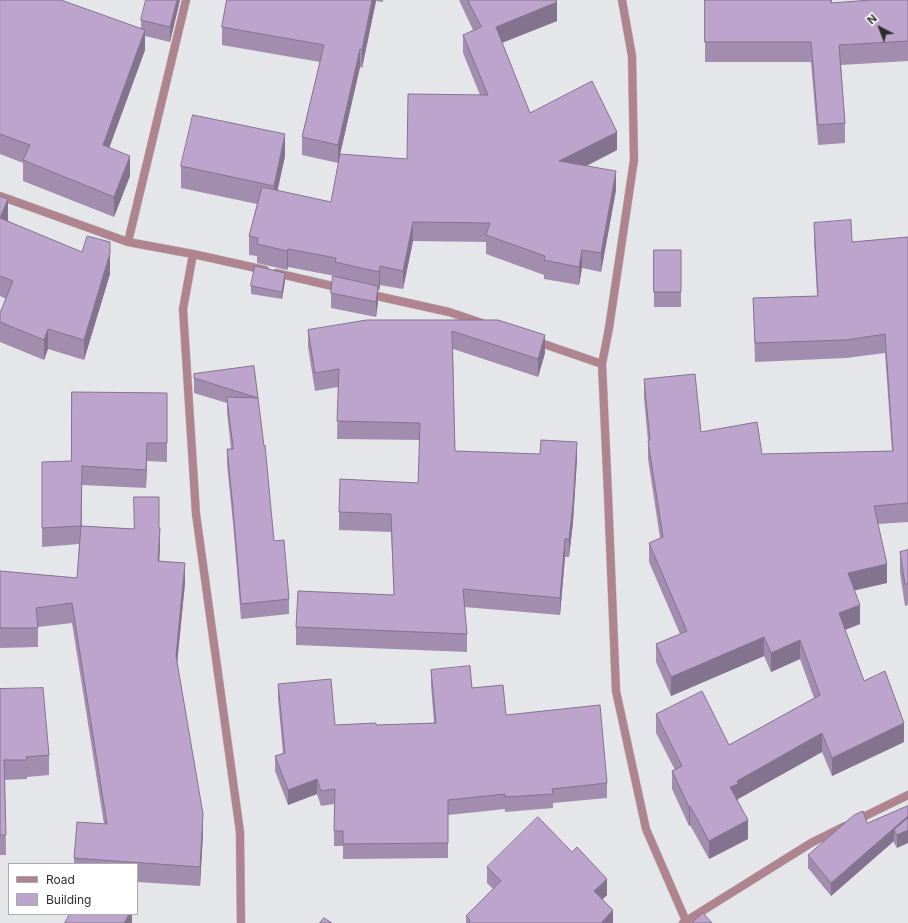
<!DOCTYPE html>
<html>
<head>
<meta charset="utf-8">
<style>
	body { margin:0 }
	#map { position:relative; width:908px; height:923px; overflow:hidden; background:#e5e6e9; font-family:Inter,sans-serif }
	canvas { display:block }
	.legend { position:absolute; left:8px; top:863px; width:130px; height:52px; box-sizing:border-box; background:#fff; border:1px solid #ababab; margin:0; padding:5px 7px; list-style:none; font-size:12px; color:#2d2d2e }
	.legend li { display:flex; align-items:center; gap:8px; height:20px }
	.legend b { width:20px; border:1px solid #ababab }
	.north { position:absolute; left:860px; top:8px; width:40px; height:40px; -webkit-text-stroke:3px #fff; paint-order:stroke; rotate:318deg; font-size:11px; font-weight:700; line-height:16px; text-align:center; color:#2d2d2e }
	.north::after { content:''; display:block; margin:auto; width:14px; height:18px; background:#2d2d2e; clip-path:polygon(50% 0,100% 100%,50% 72%,0 100%) }
</style>
</head>
<body>
<div id="map">
<canvas width="908" height="923"></canvas>
<ul class="legend">
<li><b style="height:5px;background:#af848e"></b>Road</li>
<li><b style="height:11px;background:#bca4cc"></b>Building</li>
</ul>
<div class="north">N</div>
</div>
<script>
const ctx = document.querySelector('canvas').getContext('2d');
ctx.lineJoin = 'round';
function stroke(path, color, width, dash) {
  ctx.strokeStyle = color;
  ctx.lineWidth = width;
  ctx.lineCap = dash ? 'butt' : 'round';
  ctx.setLineDash(dash || []);
  ctx.stroke(path);
}
function paint(path, color) {
  ctx.fillStyle = color;
  ctx.fill(path, 'evenodd');
}
const minor = new Path2D(`
	M622,0L632,56L634,160L609,328L602,364L608,495L616,691L646,829L686,921
	M0,196L128,242L193,254L183,309L196,514L240,832L241,923
	M128,242L186,0
	M193,254L265,270
	M276,273L341,288
	M368,294L449,312L482,323
	M535,341L602,364
	M857,820L908,795
	M683,923L811,843L845,826`);
const wall = new Path2D(`
	M0,0L141,28V20L180,0L170,42L145,36V50L109,148L130,176L114,217L23,181V163L0,154Z
	M227,0H383V2L376,1L362,68L360,67L338,163L302,155V137L320,62L222,45V27Z
	M459,0H556L557,21L502,43L530,113L617,150L587,166L616,190L601,272L582,268L579,285L544,279V275L486,254V242L413,241L403,289L380,285L379,291L378,290V302L376,317L331,308V293L335,276L288,267L287,270L257,263V256L249,255V236L257,204L181,188V166L285,156L277,191L331,202L407,159L480,95L463,53V35L473,30Z
	M705,0H832V3L908,0V61L841,65L845,123V143L818,145L811,62H705Z
	M0,196L8,220V221L110,274L84,360L48,349L44,360L0,342V313L6,299L0,296Z
	M814,223L852,242L908,237V522L878,524L887,583L854,590L860,624L845,630L864,681L904,742L832,776L822,752L738,799V802L748,839L709,859L690,825L689,826L672,789V771L675,770L656,733V714L729,745L814,698L800,659L771,672L764,656L671,696L656,662V644L680,634L649,562V543L660,538L648,459V441L644,398V379L701,432L762,454L892,451L885,353L846,358L755,362L753,298L817,296L814,241Z
	M654,250H681V307H654Z
	M285,281L282,299L251,294V286Z
	M498,320L545,353L538,377L453,349L455,451L577,459L573,522L569,557H565L560,615L464,607L467,634V652L296,645V627L394,595L391,532L339,530V512L418,483L420,440L337,439L338,387L315,391L308,347V330Z
	M254,366L274,541L289,599V614L241,619L233,523L227,464V449H231L227,412V403L194,393V374Z
	M167,412V462L147,461L146,488L82,485V526L134,529L159,528L160,548L159,561L185,583L177,662L203,833L200,886L137,882V864H74V858L104,824L72,623L38,627V647L0,648V571L77,578L79,544L42,547V462L71,461Z
	M908,550V605L905,606L900,573V552Z
	M431,670L472,688L506,715L607,783V798L553,803V808L505,812V809L448,815V858L343,859V846H334V804L321,806L317,794L288,805L275,771V756L283,753L278,699V684L335,725H376L434,723L431,685Z
	M0,689L49,755V775L27,777V779L5,780L6,855H0Z
	M908,806L897,848L894,843V841L831,896L808,868V855L867,823Z
	M487,867L607,895L602,900L613,923H466V916L493,889L487,883Z`);
const shadedWall = new Path2D(`
	M177,0H180L170,42V27Z
	M372,0H376V1L362,68V50Z
	M557,2V21L496,45V27Z
	M145,30V50L103,165V145Z
	M360,49V67L338,163V145Z
	M617,132V150L559,179V161Z
	M285,134V156L274,207V186Z
	M130,156V176L114,217V197Z
	M616,171V190L601,272V253Z
	M8,199V220L0,239V218Z
	M413,222V241L403,289V271Z
	M288,249V267L287,270V251Z
	M582,250V268L579,285V267Z
	M110,253V274L84,360V340Z
	M380,266V285L379,291V272Z
	M285,273V281L282,299V292Z
	M378,286V302L376,317V302Z
	M48,329V349L44,360V340Z
	M545,335V353L538,377V359Z
	M577,442V459L573,522L569,557V539Z
	M147,443V461L146,488V470Z
	M160,528V548L158,581V561Z
	M565,539V557L560,615V598Z
	M185,563V583L176,675V656Z
	M887,564V583L848,592V573Z
	M860,605V624L839,632V613Z
	M764,637V656L671,696V677Z
	M800,640V659L771,672V653Z
	M904,723V742L832,776V758Z
	M822,733V752L738,799V802L730,787L737,781Z
	M317,779V794L288,805V790Z
	M690,806V825L689,826V807Z
	M203,814V833L200,886V867Z
	M908,816V843L897,848V835L894,830V841L831,896V883Z
	M748,820V839L709,859V841Z
	M607,879V895L594,907V891Z
	M613,910V923H602V922Z
	M129,914H132V923H124Z`);
const building = new Path2D(`
	M0,0H61L145,30L103,145L130,156L114,197L23,160L30,145L0,134Z
	M146,0H177L170,27L141,20Z
	M227,0H372L362,50L360,49L338,145L302,137L324,45L222,27Z
	M468,0H556L557,2L496,27L530,113L592,81L617,132L559,161L616,171L601,253L582,250L579,267L544,260L545,256L486,235L490,223L413,222L403,271L380,266L379,272L335,262L336,258L288,249L287,251L257,244L258,238L249,236L262,187L331,202L340,154L407,159L408,94L488,95L463,35L481,27Z
	M705,0H831V3L871,0H908V41L839,45L845,123L818,125L811,42H705Z
	M193,115L285,134L274,186L181,166Z
	M0,196L8,199L0,218L82,252L87,236L110,242V253L84,340L48,329L44,340L0,322V313L13,281L0,276Z
	M851,220L852,242L908,237V503L874,506L887,564L848,573L860,605L839,613L864,681L885,671L904,723L832,758L822,733L737,781L738,784L730,787L748,820L709,841L690,806L689,807L672,771L682,766L656,714L702,691L729,745L820,695L800,640L771,653L764,637L671,677L656,644L687,631L649,543L663,537L648,441L650,440L644,379L695,374L701,432L757,422L762,454L893,451L885,334L846,340L755,343L753,298L818,296L814,223Z
	M654,250H681V292H654Z
	M255,266L285,273L282,292L251,286Z
	M333,276L378,286L376,302L331,293Z
	M367,320H498L545,335L538,359L452,331L455,451L540,454L541,440L577,442L573,504L569,539H565L560,598L463,589L467,634L296,627L298,591L394,595L391,514L339,512L340,479L418,483L420,423L337,421L339,369L315,373L308,330Z
	M254,366L258,398L194,378V374Z
	M72,392L167,393V443H147L146,470L82,466L81,526L42,528V462L71,461Z
	M227,397L258,398L264,446L265,445L274,541L284,540L289,599L241,604L233,508L227,449H233Z
	M134,497H159V528H160L158,561L185,563L176,656L203,814L200,867L74,858L77,822L107,824L72,603L36,608L38,628H0V571L77,578L81,526L134,529Z
	M908,550V584H905L900,552Z
	M470,666L472,688L503,685L506,715L600,705L607,783L552,789L553,794L505,797V794L448,800V843L343,844V831H334L335,789L321,791L317,779L288,790L275,756L285,753L278,684L331,679L335,725L376,723V725L436,723L431,670Z
	M43,688L49,755L26,757L27,760H4L6,835H0V689Z
	M908,806V816L831,883L808,855L854,815L863,811L867,823Z
	M538,817L572,852L577,847L607,879L594,891L613,910L602,922L603,923H469L470,920L466,916L501,881L487,867Z
	M908,818V830L897,835L894,830Z
	M703,913L712,923H692Z
	M70,914H129L124,923H65Z
	M324,918L332,923H320Z`);
stroke(minor, '#c0c1c4', 9);
stroke(minor, '#af848e', 8);
paint(wall, '#a28daf');
paint(shadedWall, '#84738f');
paint(building, '#bca4cc');
stroke(building, '#84738f', 1);
</script>
</body>
</html>
